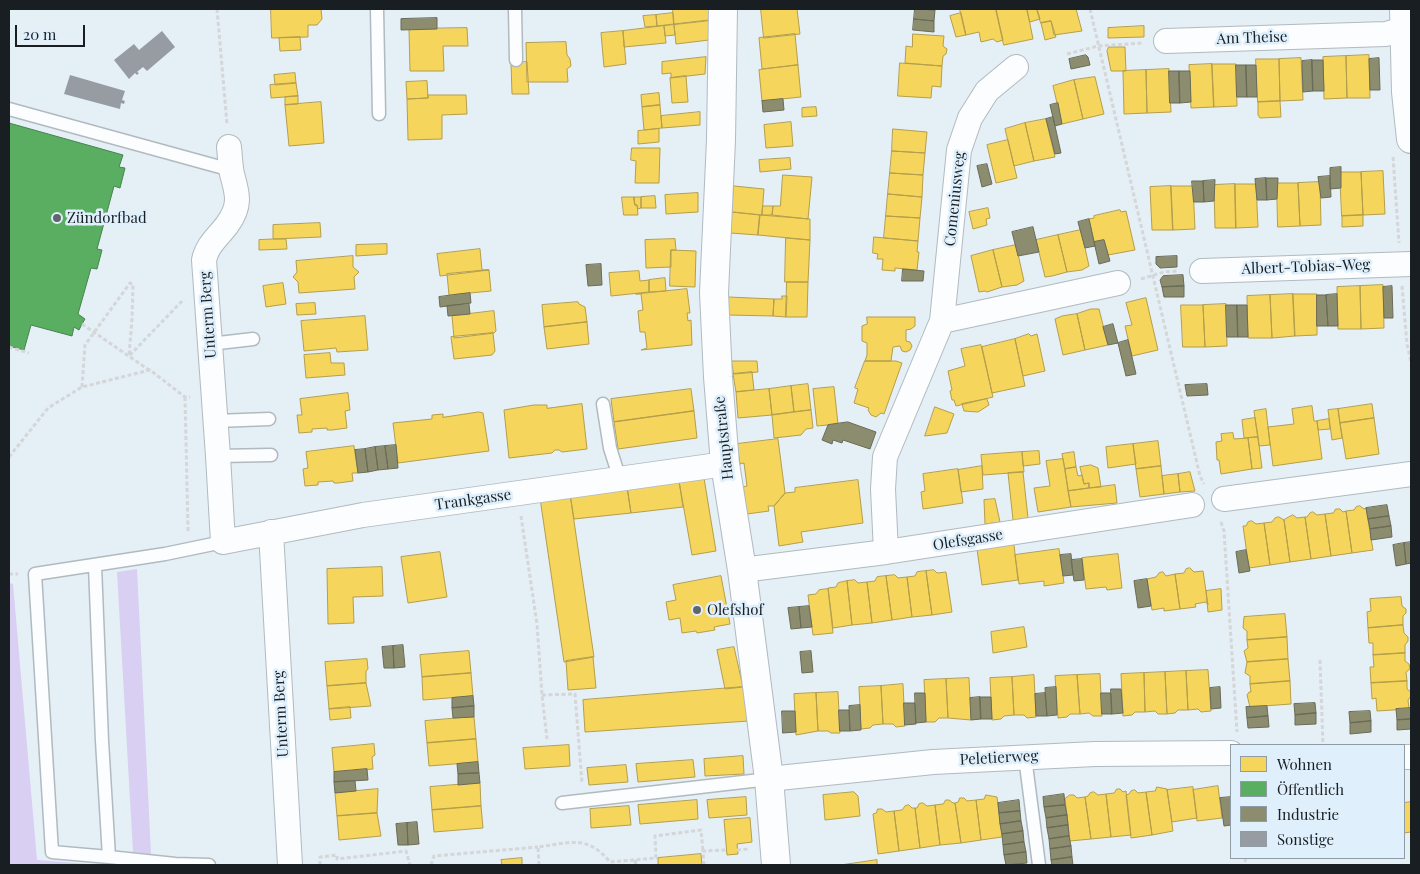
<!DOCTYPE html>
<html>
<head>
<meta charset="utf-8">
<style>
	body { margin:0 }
	#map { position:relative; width:1420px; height:874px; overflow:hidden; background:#e5eff6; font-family:"Playfair Display",serif }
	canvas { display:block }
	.frame { position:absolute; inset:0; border:10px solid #181e22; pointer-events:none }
	.legend { position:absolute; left:1230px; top:744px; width:175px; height:115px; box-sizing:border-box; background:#dff0fc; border:1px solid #8f9ca5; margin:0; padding:6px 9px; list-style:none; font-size:15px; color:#181e22 }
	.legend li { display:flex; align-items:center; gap:10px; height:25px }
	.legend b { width:25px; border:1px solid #8f9ca5 }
	.scale { position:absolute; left:15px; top:25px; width:70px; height:22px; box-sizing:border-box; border:2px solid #181e22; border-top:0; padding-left:6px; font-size:15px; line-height:18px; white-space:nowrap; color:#181e22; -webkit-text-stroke:4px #dff0fc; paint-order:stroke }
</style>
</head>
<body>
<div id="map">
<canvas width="1420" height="874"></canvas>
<div class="frame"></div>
<ul class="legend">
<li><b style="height:14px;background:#f6d55c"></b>Wohnen</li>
<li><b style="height:14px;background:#5aae61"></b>Öffentlich</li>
<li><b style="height:14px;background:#8c8c6e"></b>Industrie</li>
<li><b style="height:14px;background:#979ca2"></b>Sonstige</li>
</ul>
<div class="scale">20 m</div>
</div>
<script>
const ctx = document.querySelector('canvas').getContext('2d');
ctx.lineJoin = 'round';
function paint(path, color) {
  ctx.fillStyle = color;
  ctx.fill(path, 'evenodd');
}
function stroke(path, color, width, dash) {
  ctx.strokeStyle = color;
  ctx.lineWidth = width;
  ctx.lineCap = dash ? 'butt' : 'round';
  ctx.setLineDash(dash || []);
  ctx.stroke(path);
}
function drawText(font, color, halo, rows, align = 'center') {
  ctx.font = font + ' "Playfair Display",serif';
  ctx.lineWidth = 5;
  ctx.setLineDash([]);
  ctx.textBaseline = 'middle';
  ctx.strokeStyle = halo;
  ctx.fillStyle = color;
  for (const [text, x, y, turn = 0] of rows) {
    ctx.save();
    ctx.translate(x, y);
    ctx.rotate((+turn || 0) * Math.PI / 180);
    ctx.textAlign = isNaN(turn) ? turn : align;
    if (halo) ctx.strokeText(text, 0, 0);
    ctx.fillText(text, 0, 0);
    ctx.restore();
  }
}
const green = new Path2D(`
	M137,569L151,854L133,852L117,572Z
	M9,583L13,584L37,860L99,865H9Z`);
const homes = new Path2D(`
	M271,9H321L322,19L317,25H308V37L272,38Z
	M673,9H709V20L674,24Z
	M761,9H797L800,34L764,38Z
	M960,9H996L1003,40L997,42L993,39L981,42L979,32L966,35Z
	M996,9H1027L1033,39L1004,45Z
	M1027,9H1037L1040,19L1030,22Z
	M1037,9H1076L1082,31L1054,35L1051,21L1041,23Z
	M673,13L674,24L657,26L656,15Z
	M961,13L966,35L956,37L950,16Z
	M656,15L657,26L645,27L643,16Z
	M710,21L709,40L676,44L674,25Z
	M1051,21L1056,37L1045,40L1041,23Z
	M674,25L675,35L665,36L664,26Z
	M664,26L666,43L624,47L623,31Z
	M1144,26V37L1108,38V28Z
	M467,28L468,46H443L444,71H410L409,29Z
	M623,31L626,64L604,67L601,33Z
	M795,34L798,65L762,69L759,38Z
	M913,34L944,36L943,46L947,49L946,54L943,56L942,66L905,63L906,46L912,47Z
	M300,37L301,50L280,51L279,38Z
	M566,42L567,55L570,59L571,66L567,69L568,82H527L526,43Z
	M1109,47H1125L1126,71H1111L1107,51Z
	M1369,55L1370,98H1347L1346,56Z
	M1346,56L1347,98L1324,99L1323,57Z
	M706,57L705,74L671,78V73L662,74V62Z
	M1301,58L1303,100L1280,101L1279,59Z
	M1256,59H1279L1280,101L1258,102Z
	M527,62L529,94H512L511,63Z
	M900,63L942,66L941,87L932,86L931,98L898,96Z
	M1212,64L1214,107L1191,108L1189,65Z
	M1212,64H1236L1237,106L1214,107Z
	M798,65L801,97L762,101L759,70Z
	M1169,69L1171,112L1147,113L1146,70Z
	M1146,70L1147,113L1124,114L1123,71Z
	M295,73L296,83L275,85L274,75Z
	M686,76L688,102L672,103L670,78Z
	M1095,77L1104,114L1083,119L1074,80Z
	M1074,80L1083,119L1062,124L1053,86Z
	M427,81L428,98L407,99L406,82Z
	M296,83L298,96L271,98L270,85Z
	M659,93L660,105L642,107L641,95Z
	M428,95H466L467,114L442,115V139L408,140L407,99L428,98Z
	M298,96V104L285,105V97Z
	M1280,101L1281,117L1260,118L1258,115V102Z
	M321,102L324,143L289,146L285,105Z
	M660,105L662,128L644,130L642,107Z
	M816,107L817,116L802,117V108Z
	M700,112V125L662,128L661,116Z
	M1046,119L1055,157L1034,161L1025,123Z
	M791,122L793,146L766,148L764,125Z
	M1025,123L1034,161L1014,166L1005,129Z
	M659,129V142L638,144V131Z
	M893,129L927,132L925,153L892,151Z
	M1008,140L1017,178L996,183L987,145Z
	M632,148H660L659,183H635L636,161L631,160Z
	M892,151L925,153L923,175L890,173Z
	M790,158L791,169L760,172L759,160Z
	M1383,171L1385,214L1363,215L1361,172Z
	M1340,172H1361L1363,215L1342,216Z
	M890,173L923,175L922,197L888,194Z
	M783,175L812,177L808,219L772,215L773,206H780Z
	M1320,182L1321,225L1300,226L1298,183Z
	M1277,183H1298L1300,226L1278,227Z
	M1235,184L1236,228H1215L1214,185Z
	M1235,184H1256L1258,227L1236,228Z
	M734,186L764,189L762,215L732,212Z
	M1171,186L1173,230H1152L1150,187Z
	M1171,186H1193L1195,229L1173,230Z
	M698,193V212L666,214L665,195Z
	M888,194L922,197L920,218L886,216Z
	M655,196L656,208H641V197Z
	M622,197H634L635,205H637L638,215H624Z
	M634,197H641V208L638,209L637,205H635Z
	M763,206H773L772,215H762Z
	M988,208L990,218L986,219L987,225L973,229L969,212Z
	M1120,210L1121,212L1126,211L1135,250L1108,255L1104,240L1094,242L1089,219L1094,218V216Z
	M732,212L760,215L758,235L730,233Z
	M760,215L810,219V240L758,235Z
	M1363,215V226L1342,227V216Z
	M886,216L920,218L918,241L884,238Z
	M320,223L321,237L273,239V225Z
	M1081,230L1089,266L1082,270L1067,272L1058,235Z
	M1058,235L1067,272L1052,276L1045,277L1036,240Z
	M874,237L918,241L917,252H919L917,270L895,268V271L882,270L883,259H877L878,254L873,253Z
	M786,238L810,240L808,282H785Z
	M273,239H286L287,249L259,250V240Z
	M675,239L676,250H671V267L646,268L645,240Z
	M387,244V254L356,256V245Z
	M1016,245L1024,281L1017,285L1002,287L993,250Z
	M480,249L482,270H489L440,276L437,254Z
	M671,250L696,251L695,287L670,286Z
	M993,250L1002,287L987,292L985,291L979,292L971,256Z
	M353,256V267L359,272L354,277L355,289L299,293L298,282L293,277L297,272L296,261Z
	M489,270L491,291L449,295L447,274Z
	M639,271L640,281L649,280V292L611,296L609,273Z
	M665,278L666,291L649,292V280Z
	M787,282H808L807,317H786Z
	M283,283L286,304L266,307L263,286Z
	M1383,285L1384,328L1361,329L1360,286Z
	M1360,286L1361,329H1338L1337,287Z
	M687,289L690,313H687L688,321L691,320L692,345L641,350L647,348L645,332H640L638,311L643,310L641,294H636Z
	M1293,294H1317V335L1295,336Z
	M1293,294L1295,336L1272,338L1270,295Z
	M1270,295L1272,338H1248L1247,296Z
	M782,296H787L786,317L773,316L774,299H782Z
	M728,297L774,299L773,316L728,315Z
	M1146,298L1158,350L1132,356L1125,326L1132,325L1126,303Z
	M578,302L579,304L585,307L587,322L544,327L542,305Z
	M315,303L316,314L297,315L296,304Z
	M1226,304L1227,346L1205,347L1203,305Z
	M1181,305H1203L1205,347H1183Z
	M1091,309H1099L1108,345L1085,350L1077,314Z
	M494,311L496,331L494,333L454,338L452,316Z
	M1077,314L1085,350L1063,355L1055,319L1062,316Z
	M365,316L368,350L337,352L336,348L304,351L301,321Z
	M867,317H915V326L911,329L906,330V341L910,342L912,346L910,350L906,352L902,351L900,346L893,347L891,361H865L867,355V343L862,341V326L867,324Z
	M587,322L589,344L547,349L544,327Z
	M493,333L495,351L492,355L454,359L451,337Z
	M1029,334L1031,336L1037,334L1045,371L1023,376L1015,339Z
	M1015,339L1025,386L992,393L982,347Z
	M981,345L993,397L956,406L954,400H952L950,391L952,390L948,371L965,366L961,349Z
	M330,353L331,363H344L345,375L306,378L304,355Z
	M732,361H757L758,372L734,374Z
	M865,361H896L902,363L884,414L881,413L876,417L871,415L868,410L869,408L854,403L858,389L855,388Z
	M752,372L754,390L736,392L733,374Z
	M808,384L811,410L794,412L791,386Z
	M791,386L794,412L772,415L769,389Z
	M834,387L838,424L817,426L813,389Z
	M691,389L694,411L614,422L611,399Z
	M769,389L772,415L738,418L736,392Z
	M348,393L350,410L345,411L347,428L332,430H327V428L312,429V432L299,433L297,415H302L300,399Z
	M987,399L989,405L978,412L964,411L962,404Z
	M582,404L587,449L562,452L559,450H555L552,453L509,458L504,410L534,405H547V408Z
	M1372,404L1374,418L1340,423L1338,409Z
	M1312,406L1314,421H1317L1322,459L1273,466L1268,427L1294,424L1292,409Z
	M935,407L954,414L947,433L925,436Z
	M1266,409L1270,445L1259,446L1254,411Z
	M1338,409L1342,438L1332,440L1328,410Z
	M811,410L813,428L806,429L801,435L774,438L772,415Z
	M694,411L697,438L618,449L614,422Z
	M479,412L483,413L489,451L398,463L393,423L432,419V415L443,414V417Z
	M1255,418L1258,437L1244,438L1242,420Z
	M1374,418L1379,454L1346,459L1340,423Z
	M1329,419L1330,429L1318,430L1317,421Z
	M1233,433L1234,439L1248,438L1252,469L1221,474L1219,460H1217L1216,442L1222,441L1221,434Z
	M1258,437L1262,468L1252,469L1248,438Z
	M778,439L785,493L774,506H768L769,511L747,514L743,487L747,486L744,463L740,464L737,444Z
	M1158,441L1161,466L1136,469L1133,444Z
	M1133,444L1136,464L1108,468L1106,447Z
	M354,446L358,473H352L353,481L338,483H334L333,481L318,482V485L305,486L303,469L308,468L306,452Z
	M1039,451L1040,464L1023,466L1022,452Z
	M1022,452L1024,472L983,475L981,455Z
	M1074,452L1076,467L1065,469L1062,454Z
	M1063,459L1071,507L1038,512L1034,488L1050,486L1046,461Z
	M1091,465L1098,468L1101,487L1089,488V483L1084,484L1080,467Z
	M982,466L983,489L961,492L958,470Z
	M1161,466L1164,494L1140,497L1136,469Z
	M1076,467L1078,476L1082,475L1084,484L1089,483V488L1068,491L1065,469Z
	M958,469L963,503L923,509L921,492L925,491L923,474Z
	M1023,472L1028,518L1013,520L1008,473Z
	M1190,472L1195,491L1180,492L1178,474Z
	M1178,474L1180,492L1164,494L1162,476Z
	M704,478L716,551L692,555L679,481Z
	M858,480L863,523L801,532L803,542L779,546L774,506L785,493L795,492V488Z
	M679,481L683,507L631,513L627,487Z
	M1115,485L1117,503L1071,507L1068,491Z
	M627,487L631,513L574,519L570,494Z
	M570,494L594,657L564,662L540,498Z
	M995,499L1000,522L985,524L984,500Z
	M1360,506L1364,509L1366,508L1373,550L1352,553L1346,511L1354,510L1356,507Z
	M1336,509H1340L1343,512L1346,511L1352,553L1331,556L1325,514L1333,513Z
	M1313,512L1317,515L1325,514L1331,556L1311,559L1305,517H1307L1310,513Z
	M1293,515L1297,518L1305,517L1311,559L1290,562L1284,520Z
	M1279,517L1284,520L1290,562L1270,565L1264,523L1272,522L1275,518Z
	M1252,521L1256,524L1264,523L1270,565L1249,568L1243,526H1246L1248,522Z
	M1014,545L1018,580L982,585L977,549Z
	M1059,549L1064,583L1044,586V581L1019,584L1015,555Z
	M440,552L447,597L408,603L401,557Z
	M1118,554L1122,588L1107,590L1106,587L1086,589L1082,558Z
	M382,567L383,596L353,597L354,623L328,624L327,569Z
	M1190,568L1194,572L1203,571L1208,605L1206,602L1195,604L1196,607L1180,609L1175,574L1184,573L1186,569Z
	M934,570L937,573L946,572L952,612L932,615L926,571Z
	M926,571L932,615L912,617L907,577L915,576L917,572Z
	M1163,572L1166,576L1175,574L1180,609L1164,611V608L1152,610L1147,579L1156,577L1159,573Z
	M895,575L898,578L907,577L912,617L892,620L886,576Z
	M721,576L730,624L714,627L715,630L697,633L696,631L682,633L680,618L669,620L666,602L676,600L673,585Z
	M886,576L892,620L872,623L867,582L875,581L877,577Z
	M855,580L858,583L867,582L872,623L852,625L847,581Z
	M847,581L852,625L833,628L828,588L836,587L838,583Z
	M828,589L833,633L813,635L808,595L816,594L819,590Z
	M1221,589L1222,610L1208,612L1206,591Z
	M1401,597L1402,606L1406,609V613L1403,616V625L1368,628L1367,612L1371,611L1370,599Z
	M1285,614L1287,637L1247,640V631L1243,628L1244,617Z
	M1403,625L1404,633L1408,637V641L1405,645V653L1373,655V643H1369L1368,628Z
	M1024,627L1027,647L993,653L991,632Z
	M1287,637L1288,659L1247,662L1244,651L1248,648L1247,640Z
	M734,647L743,687L725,689L717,650Z
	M469,651L471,673L422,677L420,655Z
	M1405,653V661L1409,664L1410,669L1406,672L1407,681L1371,683L1370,667H1374L1373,655Z
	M593,657L596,688L568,690L566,661Z
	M367,659L368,669L366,671V683L327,686L325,662Z
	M1288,659L1290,681L1250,684V676L1245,673L1247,662Z
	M1208,670L1211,711L1201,712L1198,709L1188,710L1186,671Z
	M1186,671L1188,710H1178L1175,713L1167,714L1165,672Z
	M1165,672L1167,714H1158L1155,711L1145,712L1144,673Z
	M471,673L473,696L423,700L422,677Z
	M1144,673L1145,712H1135L1132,715L1123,716L1121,674Z
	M1100,674L1102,716H1093L1089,713L1080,714L1077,675Z
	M1034,675L1036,717L1027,718L1024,715H1014L1012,677Z
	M1077,675L1080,714H1070L1067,717L1058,718L1055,676Z
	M1012,677L1014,715L1004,716L1001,719L992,720L990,678Z
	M969,678L971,720L948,718L946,679Z
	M946,679L948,718H939L935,722H926L924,680Z
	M1290,681L1291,704L1250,707L1247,695L1249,692H1251L1250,684Z
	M1407,681V689L1411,692V696L1408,700L1409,709L1377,711L1376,698L1372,699L1371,683Z
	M366,683L371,706L329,709L327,686Z
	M903,684L905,726L896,727L893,724H883L881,686Z
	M881,686L883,724L873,725L870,728L861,729L859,687Z
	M743,687L749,721L585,732L583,700Z
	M838,692L840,733H831L828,731H818L816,693Z
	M816,693L818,731L796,735L794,694Z
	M350,707L351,718L330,720L329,709Z
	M474,717L476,739L427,743L425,721Z
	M476,739L478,762L429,766L427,743Z
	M374,744L375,755L372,757L373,769L334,772L332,748Z
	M569,745L570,766L525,769L523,748Z
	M743,756L744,774L705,776L704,759Z
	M693,760L695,777L638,782L636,764Z
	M626,765L628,782L589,785L587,768Z
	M480,783L481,806L432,810L430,787Z
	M1218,786L1222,818L1197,821L1193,790Z
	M1157,787L1167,789L1173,831L1152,835L1146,792L1155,791Z
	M1193,787L1197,818L1172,822L1167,790Z
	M378,789L377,813L337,816L335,793Z
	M1117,789H1120L1123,792L1126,791L1131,835L1111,837L1106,794L1114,793Z
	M1135,790L1138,793L1146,792L1152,835L1131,838L1126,795L1129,794L1131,791Z
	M854,792L858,796L860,816L825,820L823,795Z
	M1094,792L1098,795L1106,794L1111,837L1091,839L1085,797L1088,796L1090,793Z
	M986,795L997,797L1002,837L981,840L976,800L984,799Z
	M1070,795H1074L1077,798L1085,797L1091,839L1070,841L1065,799Z
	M746,797L747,815L709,818L707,800Z
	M960,798H964L967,801L976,800L981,840L961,843L955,803L958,802Z
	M697,800L698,819L640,824L638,805Z
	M946,800H949L953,803H955L961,843L940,845L935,805L943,804Z
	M1411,802V832L1404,833V803Z
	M923,803L927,806L935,805L940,845L920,848L915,808H917L919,804Z
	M909,805L912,808H915L920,848L899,851L894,811L902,810L905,806Z
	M481,806L483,828L434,832L432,810Z
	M629,806L631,825L591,828L590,809Z
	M878,809H882L886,812L894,811L899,851L878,854L873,814L876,813Z
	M377,813L381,836L339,840L337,816Z
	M750,818L752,842L737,844L738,854L727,855L724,820Z
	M701,854L702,865H658V858Z
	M522,858V865H502L501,860Z
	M877,860V865H841Z`);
const public = new Path2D(`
	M9,123L123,155L119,167L125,168L120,188L114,186L97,249L102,250L97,269L91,268L78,314L85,319L82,324L79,330L74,327L72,336L31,325L24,350L9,346Z`);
const industry = new Path2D(`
	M915,9L935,10L934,21L914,19Z
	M437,18V29L401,30V19Z
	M914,19L934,21V32L913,30Z
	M1086,55L1088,57L1090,65L1071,69L1069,59Z
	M1379,58L1380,90H1370L1369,59Z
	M1312,60L1313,91L1303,92L1302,61Z
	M1312,60H1323L1324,91H1313Z
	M1236,65H1246L1247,97H1237Z
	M1246,65H1256L1257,97H1247Z
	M1169,71H1179L1180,103H1170Z
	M1179,71H1190L1191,102L1180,103Z
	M783,99L784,110L763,112L762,101Z
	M1058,103L1062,124L1055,126L1050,105Z
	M1053,117L1061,153L1055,154L1046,119Z
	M987,164L992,184L982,187L977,166Z
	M1341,167V188L1330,189V168Z
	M1330,176L1331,197L1321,198L1318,177Z
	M1266,178L1267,200H1257L1255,179Z
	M1266,178H1278L1277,199L1267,200Z
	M1215,180L1214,201L1204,202L1203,181Z
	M1192,181H1203L1204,202H1194Z
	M1089,219L1095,246L1085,248L1078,222Z
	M1033,227L1039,252L1018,256L1012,232Z
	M1104,240L1110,261L1099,264L1094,242Z
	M1177,256V267L1160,268L1156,264V257Z
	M601,264L602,285L588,286L586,265Z
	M903,269L924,271L923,281H902Z
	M1183,275L1184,286L1162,287L1160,280L1163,276Z
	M1184,286V297H1164L1162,287Z
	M1392,286L1393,318H1384L1383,287Z
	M470,293L471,303L440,307L439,297Z
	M1337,294L1338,326H1328L1326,295Z
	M1317,295H1326L1328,326H1317Z
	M469,304L470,314L448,316L447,306Z
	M1226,305H1237L1238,337H1227Z
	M1237,305H1247L1248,337H1238Z
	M1113,324L1118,343L1108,345L1103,327Z
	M1128,340L1136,374L1126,376L1118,343Z
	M1207,384L1208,395L1187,396L1185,385Z
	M848,422L876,432L870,449L843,440L842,443L833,440L832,444L822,440L828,425Z
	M396,445L398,468L388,469L385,446Z
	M385,446L388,469L378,470L375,447Z
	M375,447L378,470L368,472L365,449Z
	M365,449L368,472L358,473L355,450Z
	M1387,505L1389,516L1368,519L1366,508Z
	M1389,516L1391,526L1370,529L1368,519Z
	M1391,526L1392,537L1371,540L1370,529Z
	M1411,542V563L1406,564L1404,543Z
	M1404,543L1406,564L1396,566L1393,545Z
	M1246,550L1250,571L1239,573L1236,552Z
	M1071,554L1073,575L1063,576L1060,555Z
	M1082,559L1084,580L1074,581L1071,560Z
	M1147,579L1151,606L1138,608L1134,581Z
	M809,606L812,627L801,628L799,607Z
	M799,607L801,628L791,629L788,608Z
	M403,645L405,667L394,668L393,646Z
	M393,646L394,668H384L382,647Z
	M811,651L813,672L802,673L800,652Z
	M1056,687L1057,715L1047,716L1045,688Z
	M1220,687L1221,708L1211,709L1210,688Z
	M1111,689H1121L1123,713L1112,714Z
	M915,693H925L926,722L916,723Z
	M1045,693L1047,716H1036L1035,694Z
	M1101,693H1111L1112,714H1102Z
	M473,696L474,706L452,708V698Z
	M980,697H991L992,719H981Z
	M980,697L981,719L971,720L970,698Z
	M904,703H915L916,724L905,725Z
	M1315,703L1316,713L1295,715L1294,704Z
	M860,705L861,730L850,731L849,706Z
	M474,706V717L453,718L452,708Z
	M1267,706L1268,716L1247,718L1246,707Z
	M1411,708V719L1397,720L1396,709Z
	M839,710H849L850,731H840Z
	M782,711H795L796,732L783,733Z
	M1370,711L1371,721L1350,723L1349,712Z
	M1316,713V724L1295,725V715Z
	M1268,716L1269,727L1248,728L1247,718Z
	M1411,719V729L1397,730V720Z
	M1371,721V732L1350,734V723Z
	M478,762L479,773L458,774L457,764Z
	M367,769L368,780L334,782V772Z
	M479,773L480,783L458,785V774Z
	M355,781L356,791L335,793L334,782Z
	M1064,794L1065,805L1044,807L1043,797Z
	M1231,797V825L1224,826L1220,798Z
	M1019,800L1020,811L999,813L998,803Z
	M1065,805L1067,815L1046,818L1044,807Z
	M1020,811L1021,821L1000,824L999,813Z
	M1067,815L1068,825L1047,828L1046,818Z
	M1021,821L1023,831L1002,834L1000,824Z
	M417,822L419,844L408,845L407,823Z
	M407,823L408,845H398L396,824Z
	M1068,825L1069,836L1049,839L1047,828Z
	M1023,831L1024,842L1003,845L1002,834Z
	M1069,836L1071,846L1050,849L1049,839Z
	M1024,842L1026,852L1004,855L1003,845Z
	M1071,846L1072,857L1051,860L1050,849Z
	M1026,852L1027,863L1006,865L1004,855Z
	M1072,857L1073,865H1052L1051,860Z`);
const building = new Path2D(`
	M162,31L175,47L147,71L143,67L137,72L139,73L137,75L135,73L129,79L114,60L134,44L139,50Z
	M70,75L125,91L122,100L125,101L124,104L121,103L120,109L64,94Z`);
const path = new Path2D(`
	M217,9L227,124
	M1090,9L1200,476L1204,484
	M1067,54L1098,46L1143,43
	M1393,157L1399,243
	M1141,279L1164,272L1178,271
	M1402,286L1407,344L1411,362
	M82,324L149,370
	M9,347L29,353
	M82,387L85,345L130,283L133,284L132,319L129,356L184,299
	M185,397L188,531
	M9,457L48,408L82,387L150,370L185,397H190
	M521,516L537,624L542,695L547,739
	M1221,522L1224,531L1237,732
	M9,574H18
	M1320,660L1323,745
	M542,695L575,694L582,783
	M737,850L749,849
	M1245,858L1246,865
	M635,860L636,865
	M320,865V857L337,855V859L406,851L410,865
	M431,865L434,856L538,847
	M539,865L538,847C570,843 587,834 610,862L656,858L655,836L701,830L703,851
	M704,865L703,851L727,850`);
const lane = new Path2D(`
	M377,9L379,114
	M515,9L516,60
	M9,109L231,170
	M210,344L253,339
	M603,404L610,448L616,467L618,479
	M216,421L269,419
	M218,456L271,455
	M95,566L102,741L109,857L175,864L209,865
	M1025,757L1039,865
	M562,803L769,779
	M109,857L52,852L35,574L165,554L223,542`);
const street = new Path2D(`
	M1166,41L1386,34L1411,27
	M229,147C230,155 230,165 232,174C238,195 241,206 227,225C218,237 207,245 204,260L218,456L223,542L363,515L725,464
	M1202,271L1411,264
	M942,321L1118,283
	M1224,499L1411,474
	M271,532L290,865
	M886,552L883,489L885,457L942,321L959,150L970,118L987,91L1016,67
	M742,570L886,552L1192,505
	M1404,757H1411
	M769,779L933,762L1095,754L1231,753`);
const secondary = new Path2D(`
	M723,9L721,140L714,293L718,377L725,464L742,570L769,779L776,865
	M1404,9L1406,92L1411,139`);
const markers = [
	[57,218,5,"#60676c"],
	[697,610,5,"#60676c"]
];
const streetNames = [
	["Am Theise",1252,38,-2],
	["Comeniusweg",955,199,-84],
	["Albert-Tobias-Weg",1306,267,-2],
	["Unterm Berg",208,315,-94],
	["Hauptstraße",724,438,-96],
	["Trankgasse",473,500,-8],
	["Olefsgasse",968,540,-9],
	["Unterm Berg",281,714,-93],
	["Peletierweg",999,758,-3]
];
const poiNames = [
	["Zündorfbad",67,218],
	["Olefshof",707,610]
];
paint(green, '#d8cff2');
paint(homes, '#f6d55c');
stroke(homes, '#b39e4b', 1);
paint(public, '#5aae61');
stroke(public, '#46834e', 1);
paint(industry, '#8c8c6e');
stroke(industry, '#696b57', 1);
paint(building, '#979ca2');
stroke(lane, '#b2bac0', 15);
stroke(street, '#b2bac0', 26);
stroke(secondary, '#b2bac0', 30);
stroke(path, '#d4d6d8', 3, [4, 2.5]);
stroke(lane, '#fbfdfe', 12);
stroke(street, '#fbfdfe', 24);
stroke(secondary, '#fbfdfe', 28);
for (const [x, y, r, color] of markers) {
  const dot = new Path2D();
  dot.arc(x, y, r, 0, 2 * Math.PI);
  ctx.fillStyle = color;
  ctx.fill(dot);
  stroke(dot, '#dff0fc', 2);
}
drawText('15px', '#181e22', '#dff0fc', streetNames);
drawText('15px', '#181e22', '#dff0fc', poiNames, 'left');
</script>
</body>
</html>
